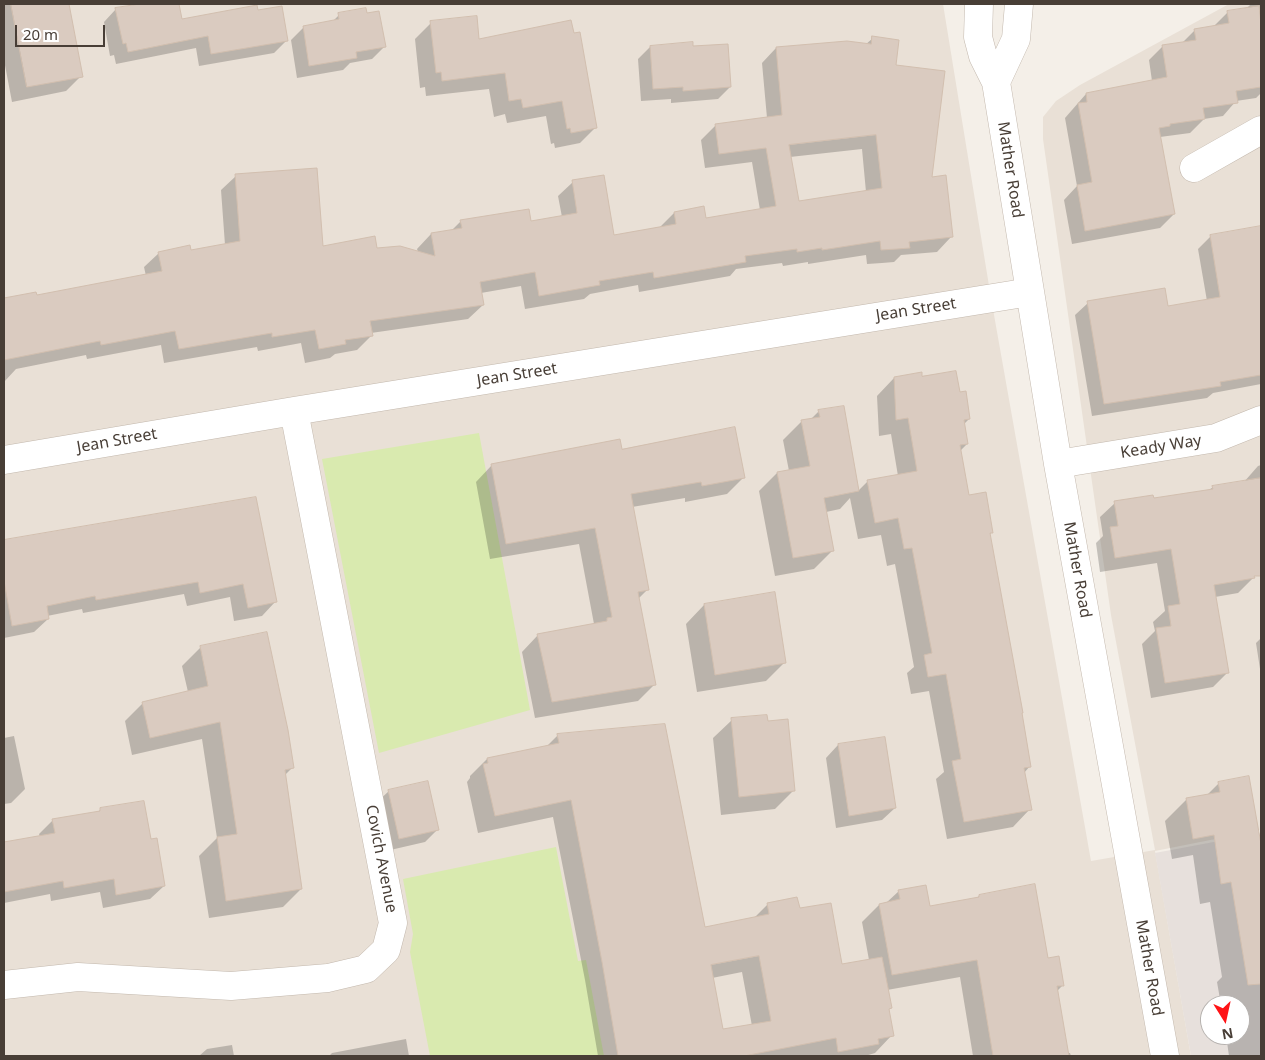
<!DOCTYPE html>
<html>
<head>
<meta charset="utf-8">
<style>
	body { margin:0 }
	#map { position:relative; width:1265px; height:1060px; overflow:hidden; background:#f4efe8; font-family:"Noto Sans",sans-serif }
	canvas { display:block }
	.frame { position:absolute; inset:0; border:5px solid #483e36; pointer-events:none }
	.north { position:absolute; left:1200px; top:995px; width:50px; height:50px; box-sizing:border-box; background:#fff; border:1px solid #b6b2af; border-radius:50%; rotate:170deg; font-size:14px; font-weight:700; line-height:20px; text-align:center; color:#483e36 }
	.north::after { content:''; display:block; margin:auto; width:18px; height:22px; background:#ff1417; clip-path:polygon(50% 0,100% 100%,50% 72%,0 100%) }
	.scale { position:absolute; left:15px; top:25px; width:90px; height:22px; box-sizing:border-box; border:2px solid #483e36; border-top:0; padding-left:6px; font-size:15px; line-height:18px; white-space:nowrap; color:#483e36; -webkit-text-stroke:4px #fff; paint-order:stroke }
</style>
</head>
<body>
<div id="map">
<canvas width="1265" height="1060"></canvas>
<div class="frame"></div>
<div class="north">N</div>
<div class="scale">20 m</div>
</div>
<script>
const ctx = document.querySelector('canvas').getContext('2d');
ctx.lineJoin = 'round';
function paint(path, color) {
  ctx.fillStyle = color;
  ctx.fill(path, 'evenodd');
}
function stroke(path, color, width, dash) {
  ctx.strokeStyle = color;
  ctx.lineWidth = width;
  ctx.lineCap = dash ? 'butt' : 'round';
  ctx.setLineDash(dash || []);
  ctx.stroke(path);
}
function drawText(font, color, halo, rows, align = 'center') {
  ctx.font = font + ' "Noto Sans",sans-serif';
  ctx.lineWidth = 4.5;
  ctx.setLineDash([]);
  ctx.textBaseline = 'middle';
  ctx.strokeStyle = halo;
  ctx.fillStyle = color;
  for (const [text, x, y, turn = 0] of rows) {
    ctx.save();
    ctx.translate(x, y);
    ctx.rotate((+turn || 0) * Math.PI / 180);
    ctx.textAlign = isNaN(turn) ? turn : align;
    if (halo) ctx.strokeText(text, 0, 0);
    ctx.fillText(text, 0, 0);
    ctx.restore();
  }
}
const residential = new Path2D(`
	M4,4H943L991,298L1091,861L1155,850L1111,615L1043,139V117L1056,101L1080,85L1229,4H1261V830L1155,851L1191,1056H4Z`);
const industrial = new Path2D(`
	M1261,833V1056H1191L1155,853ZM1210,1005H1240V1035H1210Z`);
const green = new Path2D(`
	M479,433L530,710L379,753L322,459Z
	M556,847L578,961L586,960L604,1056H430L410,952L413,934L403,879Z`);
const shadow = new Path2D(`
	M4,4H68L81,76L66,91L12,102L4,60Z
	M136,4H178L181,20L257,11L286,41L274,53L199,66L196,48L116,64L114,55L110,56L104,22L116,9L134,6Z
	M1251,4H1261V93L1256,98L1236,101L1223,116L1204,119L1190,133L1160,137L1174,214L1160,228L1072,244L1064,200L1077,186L1065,118L1086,94L1152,81L1149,60L1162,47L1181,44L1195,30L1214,26L1228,12L1247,8Z
	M339,15L385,46L372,59L350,63L343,70L297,78L291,40L304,27L332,22Z
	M431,23L478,40L573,35L596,127L580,143L555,148L554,143L551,144L546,116L507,123L505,114L494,117L489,89L426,96L425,87L420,88L415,39Z
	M873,38L894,66L951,237L937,252L901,255L894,262L882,263L867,264L866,255L808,264V262L783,266L782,263L736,269L730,276L639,292L638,285L590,294L584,299L525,309L521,286L481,293L483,305L468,319L371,333V336L357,350L335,354L330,358L305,363L301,343L258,351L257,347L164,363L161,345L87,359L86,355L16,369L4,382V300L35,294L36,297L146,276L144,267L159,253L190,252L225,245L221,190L236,176L322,247L418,252L417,249L431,234L451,231L461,221L530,223L562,217L558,196L573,182L613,236L660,227L674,213L705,219L760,210L752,162L705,168L701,140L716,125L767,118L762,63L776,48L865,45ZM862,149L866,192L798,203L790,157Z
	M650,47H692L730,87L718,99L671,103V99L641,101L638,59Z
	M1261,228V384L1213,393L1207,398L1092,416L1075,315L1088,303L1167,308L1207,301L1198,249L1211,236Z
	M921,377L959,393L969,419L964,424L967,444L960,451L968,496L992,532L989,535L1030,766L1024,773L1030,809L1013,827L947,839L936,779L944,772L929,691L911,694L907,673L914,667L895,564L887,566L881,535L858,539L850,498L840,509L826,512L833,550L814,569L775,576L759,491L777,473L789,471L783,440L802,421L810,420L819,411L858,491L868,481L898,476L891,434L879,436L877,396L894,378Z
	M621,450L743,478L727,494L685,502V498L632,507L647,590L638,599L655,684L638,701L535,718L522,652L538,635L594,624L579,544L490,559L476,482L492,465Z
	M1261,465V570L1255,571L1253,578L1238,593L1215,597L1228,672L1213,687L1151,698L1142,644L1155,631L1153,622L1165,611L1157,563L1100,572L1096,543L1103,536L1100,517L1115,503L1153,500L1209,490L1213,487L1244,482L1258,466Z
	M152,515L275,602L262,616L234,621L230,597L187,606L184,594L83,613L82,609L47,616L48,619L34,632L4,638V542Z
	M704,605L785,662L766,681L697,692L686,624Z
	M266,634L292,768L284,776L301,889L283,907L209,918L199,856L217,838L202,739L132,755L125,721L143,703L188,692L182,666L200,648Z
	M1261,638V669H1260L1256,643Z
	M732,720L793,791L775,809L721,815L713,738Z
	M558,735L704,929L753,919L768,904L799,910L841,966L869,960L862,922L879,905L886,903L899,891L929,907L976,899L979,896L1047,960L1063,985L1057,991L1067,1053H1070L1071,1056H973L960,977L887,990L890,1008L888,1010L892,1035L875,1053L865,1056H598L585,980L553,817L478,833L467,782L470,778V776L487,759L546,747ZM742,972L752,1026L722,1031L712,978Z
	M14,736L25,789L11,803L4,804V738Z
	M838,745L895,808L882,820L836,828L826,758Z
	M1248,778L1261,851V1056H1229L1226,1035H1240V1005H1221L1217,982L1222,977L1210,902L1200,904L1193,855L1172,859L1165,821L1187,799L1206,796L1219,783Z
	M389,791L437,830L425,842L386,851L376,803Z
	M100,810L150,840L164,886L150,899L103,908L100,892L51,901L50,894L4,903V844L40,837L39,834L53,820L97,813Z
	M406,1039L409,1056H329L332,1053Z
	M232,1045L234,1056H199L207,1049Z`);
const building = new Path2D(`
	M11,4H69L83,77L27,87Z
	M140,4H179L182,19L257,5L258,10L282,6L288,41L211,54L208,36L128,52L126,43L123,44L115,8Z
	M1259,6L1261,24V87L1236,91L1238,103L1203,108L1205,119L1170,124V126L1159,128L1175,214L1085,231L1077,185L1092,182L1078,103L1087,102L1086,93L1167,77L1162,45L1196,40L1194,29L1229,23L1227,11Z
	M366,8L367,13L379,11L386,47L356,52L357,58L309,66L303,26L339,19L338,13Z
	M477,16L479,39L571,20L574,33L580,32L597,128L571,133L570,128L567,129L562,101L523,108L521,99L509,101L505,73L442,81L441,72L436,73L430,21Z
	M872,36L899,40L896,65L945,71L932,177L946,175L953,237L909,242L910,248L897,249L881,250L880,241L822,250V248L797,252V249L745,256L746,262L654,278L653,272L599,281L600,285L539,296L535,272L480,282L484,305L370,321L373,336L345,340L346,344L319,349L315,330L272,337V333L179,349L175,331L101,345L100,341L4,360V298L36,292L37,295L162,271L158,252L190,245L191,250L240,241L235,174L317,168L323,246L375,236L377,248L400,246L435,256L431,233L462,228L460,220L529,209L531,221L577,213L572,180L604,175L614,235L676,224L674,212L704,206L706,218L776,206L766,148L719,154L715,124L782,115L776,47L847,41L871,44ZM876,135L882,188L799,201L789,145Z
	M693,42V46L728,44L731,87L683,91V87L653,89L650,46Z
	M1261,226V375L1220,382L1221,386L1104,404L1087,301L1165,288L1168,306L1220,297L1210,235Z
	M956,371L960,392L966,391L970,419L964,420L968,444L960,445L969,495L986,492L993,533H990L1023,713H1022L1031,767L1024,768L1032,810L964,822L952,761L961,759L946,674L928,677L924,655L932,653L912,548L904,549L898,518L875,523L867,480L917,471L908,418L896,420L894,377L922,372V376Z
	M844,406L859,491L824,498L834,551L793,558L777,472L810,466L801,420L820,417L818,410Z
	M735,427L745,478L702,486L701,482L631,494L649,590L638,592L656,685L552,702L537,634L607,621V618L612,617L595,528L506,544L491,464L620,439L622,449Z
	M1261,478V576H1254L1255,578L1214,585L1229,673L1165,683L1156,628L1171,626L1168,606L1180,604L1171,549L1115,558L1110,527L1118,526L1114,501L1153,495L1154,498L1213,489L1212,486Z
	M256,497L277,602L248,608L243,584L200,593L198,582L96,600L95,596L47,606L49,619L12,626L4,581V540Z
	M775,592L786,663L715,675L704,604Z
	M267,632L288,730L294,768L285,770L302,889L226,901L217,837L237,834L220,722L150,738L142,702L208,686L200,646Z
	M767,715L768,721L788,719L795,791L739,797L731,718Z
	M665,724L705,927L769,914L767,903L797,897L800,908L831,903L842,964L882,957L892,1008L889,1009L894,1036L878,1039L879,1044L838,1052L836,1038L744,1056H618L602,962L571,800L495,816L483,764L488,763L487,758L559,743L557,734ZM759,956L771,1021L723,1029L711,965Z
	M885,737L896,808L849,816L838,744Z
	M1249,776L1261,844V984L1248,985L1231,882L1221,884L1214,835L1193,839L1186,798L1220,792L1218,782Z
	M428,781L439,830L399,839L388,790Z
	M144,801L151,839L157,838L165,886L116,895L114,879L64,888L63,881L4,892V842L55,833L52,819L100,811V808Z
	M1035,884L1048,958L1059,956L1064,986H1057L1069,1056H993L977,960L892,975L879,904L900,899L898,890L926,885L930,906L979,897V895Z`);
const minor = new Path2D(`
	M979,4L978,37L983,56L996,82L1058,464L1165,1056
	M996,82L1016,39L1019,4
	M1194,168L1261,130
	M4,460L294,411L1030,292
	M1058,464L1216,438L1261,420
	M4,985L78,977L231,986L328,978L366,969L386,950L393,923L294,411`);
const streetNames = [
	["Mather Road",1010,170,81],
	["Jean Street",916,310,-9],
	["Jean Street",517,375,-9],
	["Jean Street",117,441,-10],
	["Keady Way",1161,447,-9],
	["Mather Road",1077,570,80],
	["Covich Avenue",381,859,79],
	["Mather Road",1149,968,80]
];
paint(residential, '#e9e0d6');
paint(industrial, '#e7e0dc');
paint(green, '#d9eaaf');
paint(shadow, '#0003');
paint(building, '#dacbc0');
stroke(building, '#d2bfaf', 1);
stroke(minor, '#c3b8ad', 29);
stroke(minor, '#fff', 28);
drawText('16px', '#483e36', '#fff', streetNames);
</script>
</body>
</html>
